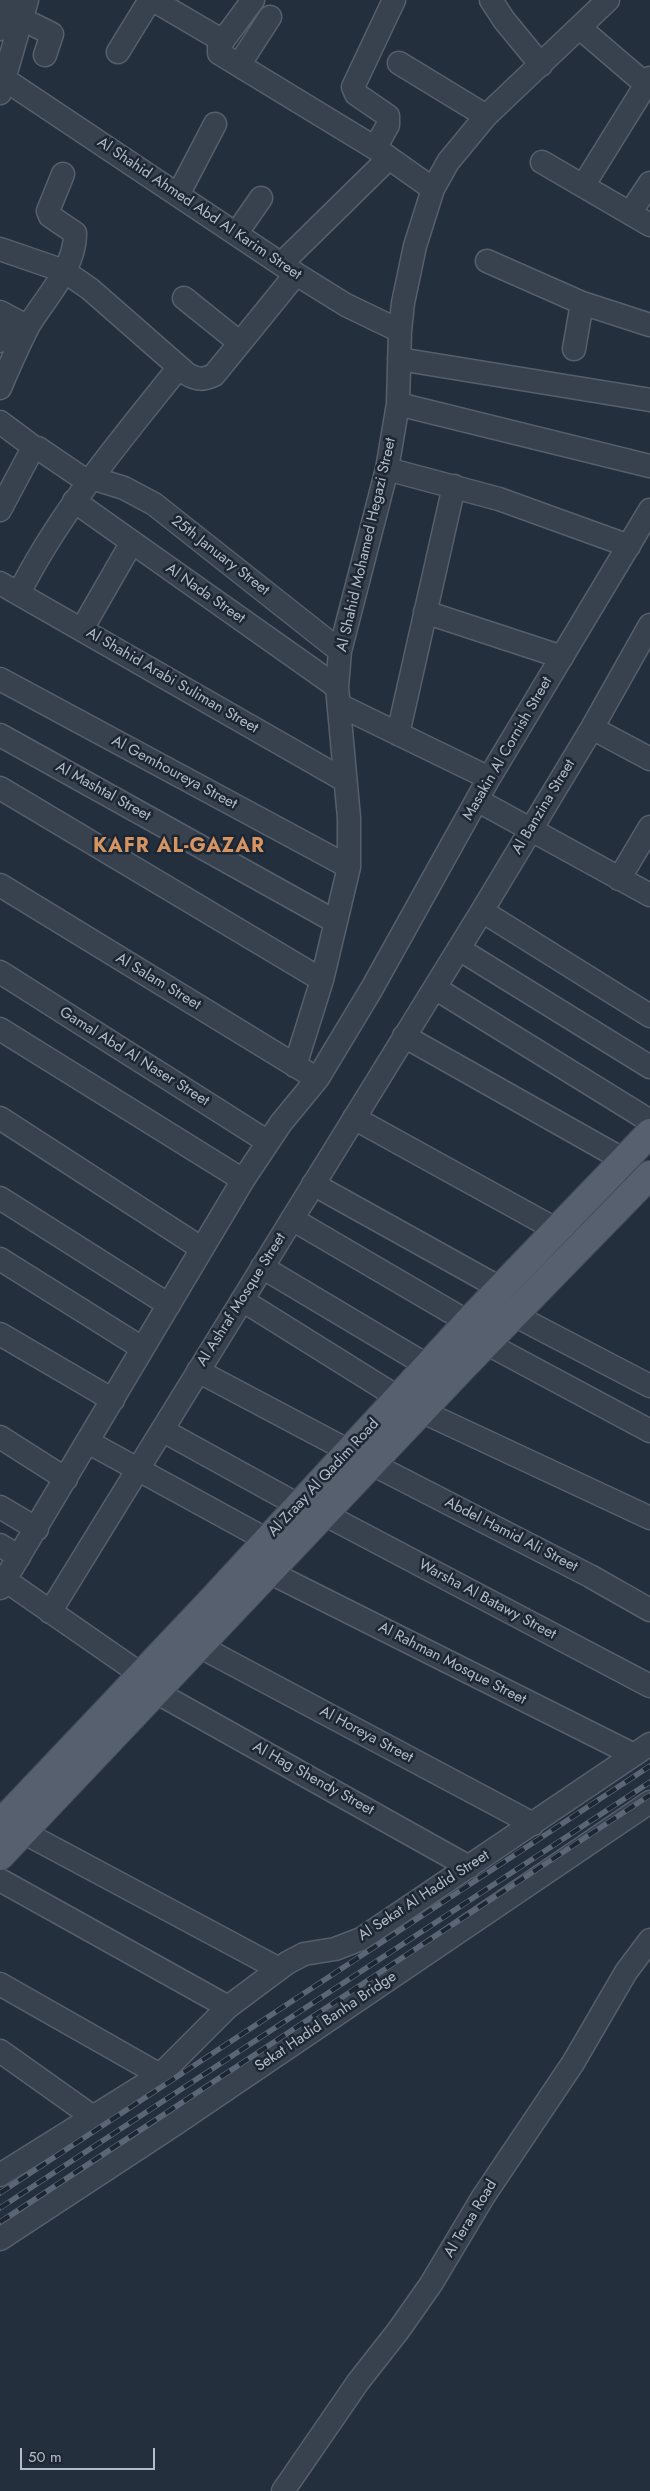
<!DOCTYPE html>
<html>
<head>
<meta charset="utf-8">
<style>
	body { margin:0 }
	#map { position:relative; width:650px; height:2491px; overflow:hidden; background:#242f3e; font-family:Jost,sans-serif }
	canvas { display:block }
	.scale { position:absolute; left:20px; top:2448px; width:135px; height:22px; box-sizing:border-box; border:2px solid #b4bcc9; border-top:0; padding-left:6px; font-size:15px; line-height:18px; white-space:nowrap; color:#b4bcc9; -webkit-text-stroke:4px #1d2633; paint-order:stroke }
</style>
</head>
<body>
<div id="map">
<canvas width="650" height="2491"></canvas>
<div class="scale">50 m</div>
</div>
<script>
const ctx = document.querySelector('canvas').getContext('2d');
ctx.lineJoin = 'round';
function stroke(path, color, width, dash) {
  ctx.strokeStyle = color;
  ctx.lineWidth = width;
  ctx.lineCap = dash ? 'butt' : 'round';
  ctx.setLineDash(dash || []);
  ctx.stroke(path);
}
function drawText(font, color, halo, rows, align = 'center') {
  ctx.font = font + ' Jost,sans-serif';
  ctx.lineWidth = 5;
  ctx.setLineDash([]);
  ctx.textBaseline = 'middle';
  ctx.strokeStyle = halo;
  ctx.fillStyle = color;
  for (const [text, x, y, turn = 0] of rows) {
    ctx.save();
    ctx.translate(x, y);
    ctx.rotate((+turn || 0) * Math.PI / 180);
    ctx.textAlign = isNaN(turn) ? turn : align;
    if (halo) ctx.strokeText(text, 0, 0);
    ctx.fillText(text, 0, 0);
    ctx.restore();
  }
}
const minor = new Path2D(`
	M153,0L223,41
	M253,0L219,46V53L375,148L433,189
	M491,0L504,20L541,65
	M22,19L52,34L45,55
	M580,28L650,88
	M0,29L10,0
	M118,52L150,0
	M399,63L486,116
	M239,65L270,17
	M4,79L296,274L346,305L400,331
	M0,93L27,0
	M375,148L388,125V116L356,94L353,87L394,0
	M542,162L650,225
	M583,186L650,78
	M178,195L215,124
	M630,213L650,183
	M236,234L261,198
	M0,249L64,271L90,289L187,374C198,380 203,380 214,375L296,274
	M487,261L582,303L650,325
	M281,264L389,158
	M184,298L240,343
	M0,312L28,327
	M0,341L12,319
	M574,349L582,303
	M399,359L650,400
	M0,388C9,367 18,346 29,325C45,298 76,267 75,233L50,216L48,211L63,174
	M398,404L650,466
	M0,422L35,448
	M387,469L499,499L629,546
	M92,478L124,488L154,504L340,651
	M74,501L337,687
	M0,510L33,448H38L88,482
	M0,583L344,780
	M19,593C61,510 121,440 179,367
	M425,612L562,657
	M82,629L132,542
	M0,679L349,867
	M339,705L489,778
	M592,728L650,759
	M398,734L454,486
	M0,735L336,922
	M0,788L322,980
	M477,800L650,895
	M619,879L650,827
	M0,885L306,1072
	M482,911L650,1016
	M459,949L650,1067
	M0,972L268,1142
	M435,988L650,1121
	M0,1029L243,1180
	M404,1036L624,1160
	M295,1066L322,980L349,867V818L337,687L340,651L387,469L398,404L400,331L403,303L415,246L433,189L448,162L486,116L608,0
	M0,1118L201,1248
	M354,1118L557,1230
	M313,1184L500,1288
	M0,1198L169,1305
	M292,1219L468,1322
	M0,1259L142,1348
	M262,1267L428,1366
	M242,1300L399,1398
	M514,1315L650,1386
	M0,1334L113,1400
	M486,1343L650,1431
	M198,1371L349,1451
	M421,1411L650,1518
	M162,1430L298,1505
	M0,1437L66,1479
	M88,1442L267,1540
	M372,1464L590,1576L650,1610
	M0,1507L37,1529
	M324,1514L650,1686
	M0,1545L19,1557
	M269,1572L634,1755
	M5,1580L142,1675
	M0,1588L243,1180L281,1123L318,1078L371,990L489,778L650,510
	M50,1612L482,911L592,728L650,625
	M199,1646L533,1824
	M156,1692L469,1867
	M23,1832L279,1969
	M0,1880L228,2007
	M0,1984L160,2075
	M0,2051L93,2117
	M0,2175L160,2075L228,2007L287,1963L304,1954L335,1949L361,1939L650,1744
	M0,2239L172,2126L650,1802
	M283,2491L358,2382L398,2331L431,2284L483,2197L573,2063L626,1972L650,1940`);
const major = new Path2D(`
	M0,1824L213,1599L468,1322L650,1133
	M0,1856L462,1368L650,1175`);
const rail = new Path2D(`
	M0,2193L650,1766
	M0,2208L650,1782
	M0,2222L650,1795`);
const streetNames = [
	["Al Shahid Ahmed Abd Al Karim Street",199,209,34],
	["Al Shahid Mohamed Hegazi Street",367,545,-77],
	["25th January Street",220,556,38],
	["Al Nada Street",205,594,35],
	["Al Shahid Arabi Suliman Street",172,681,30],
	["Masakin Al Cornish Street",508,749,-60],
	["Al Gemhoureya Street",174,773,28],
	["Al Mashtal Street",103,792,29],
	["Al Banzina Street",544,807,-59],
	["Al Salam Street",158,982,31],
	["Gamal Abd Al Naser Street",134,1057,32],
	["Al Ashraf Mosque Street",242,1300,-58],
	["Al Zraay Al Qadim Road",324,1478,-47],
	["Abdel Hamid Ali Street",511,1535,27],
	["Warsha Al Batawy Street",487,1600,28],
	["Al Rahman Mosque Street",452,1664,27],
	["Al Horeya Street",366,1735,28],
	["Al Hag Shendy Street",313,1779,29],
	["Al Sekat Al Hadid Street",424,1896,-33],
	["Sekat Hadid Banha Bridge",326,2022,-34],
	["Al Teraa Road",471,2219,-59]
];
const districtNames = [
	["KAFR AL-GAZAR",179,847]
];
stroke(minor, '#565f6c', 25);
stroke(major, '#414a57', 30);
stroke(minor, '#38414e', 22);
stroke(major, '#56606e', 28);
stroke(rail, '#5a6575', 5.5);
stroke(rail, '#1d2633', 4, [11]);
drawText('15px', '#b4bcc9', '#1d2633', streetNames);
ctx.letterSpacing = '1px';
drawText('bold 20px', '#d59563', '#1d2633', districtNames);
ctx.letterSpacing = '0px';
</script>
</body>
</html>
